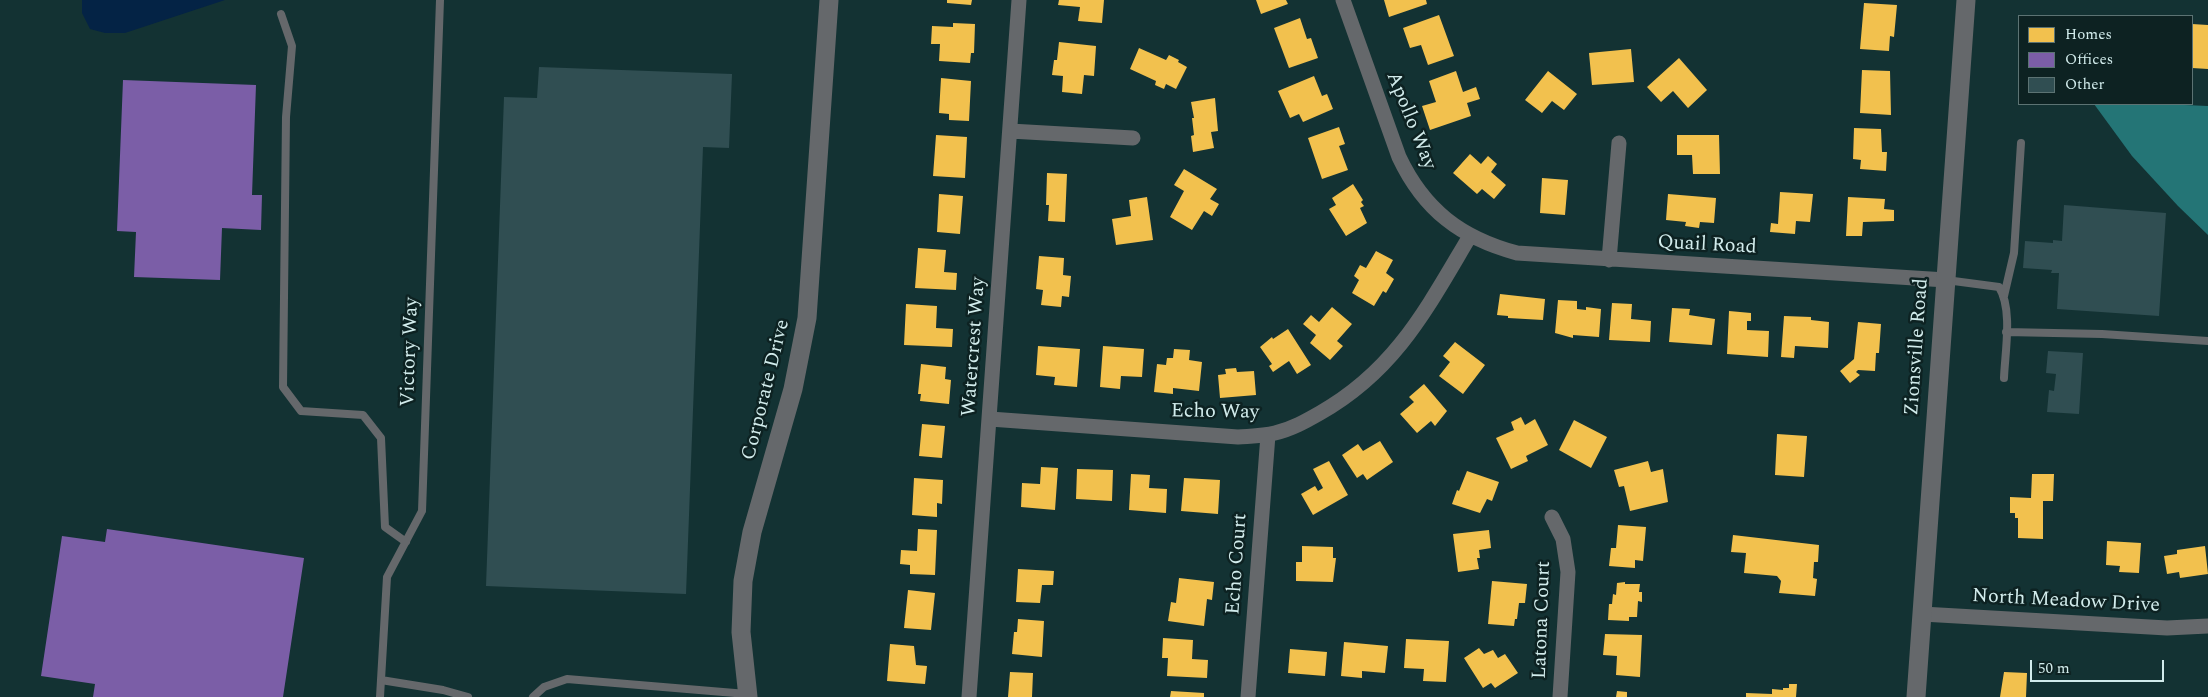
<!DOCTYPE html>
<html>
<head>
<meta charset="utf-8">
<style>
	body { margin:0 }
	#map { position:relative; width:2208px; height:697px; overflow:hidden; background:#133233; font-family:Spectral,serif }
	canvas { display:block }
	.legend { position:absolute; left:2018px; top:15px; width:175px; height:90px; box-sizing:border-box; background:#0d2222; border:1px solid #5c7373; margin:0; padding:6px 9px; list-style:none; font-size:15px; color:#d2ecec }
	.legend li { display:flex; align-items:center; gap:10px; height:25px }
	.legend b { width:25px; border:1px solid #5c7373 }
	.scale { position:absolute; left:2030px; top:660px; width:134px; height:22px; box-sizing:border-box; border:2px solid #d2ecec; border-top:0; padding-left:6px; font-size:15px; line-height:18px; white-space:nowrap; color:#d2ecec; -webkit-text-stroke:4px #0d2222; paint-order:stroke }
</style>
</head>
<body>
<div id="map">
<canvas width="2208" height="697"></canvas>
<ul class="legend">
<li><b style="height:14px;background:#f2c14e"></b>Homes</li>
<li><b style="height:14px;background:#7b5ea7"></b>Offices</li>
<li><b style="height:14px;background:#304e52"></b>Other</li>
</ul>
<div class="scale">50 m</div>
</div>
<script>
const ctx = document.querySelector('canvas').getContext('2d');
ctx.lineJoin = 'round';
function paint(path, color) {
  ctx.fillStyle = color;
  ctx.fill(path, 'evenodd');
}
function stroke(path, color, width, dash) {
  ctx.strokeStyle = color;
  ctx.lineWidth = width;
  ctx.lineCap = dash ? 'butt' : 'round';
  ctx.setLineDash(dash || []);
  ctx.stroke(path);
}
function drawText(font, color, halo, rows, align = 'center') {
  ctx.font = font + ' Spectral,serif';
  ctx.lineWidth = 5;
  ctx.setLineDash([]);
  ctx.textBaseline = 'middle';
  ctx.strokeStyle = halo;
  ctx.fillStyle = color;
  for (const [text, x, y, turn = 0] of rows) {
    ctx.save();
    ctx.translate(x, y);
    ctx.rotate((+turn || 0) * Math.PI / 180);
    ctx.textAlign = isNaN(turn) ? turn : align;
    if (halo) ctx.strokeText(text, 0, 0);
    ctx.fillText(text, 0, 0);
    ctx.restore();
  }
}
const forest = new Path2D(`
	M2094,104H2161L2208,106V235L2178,206L2132,156Z`);
const water = new Path2D(`
	M82,0H225L125,33H105L90,29L82,13Z`);
const homes = new Path2D(`
	M947,0H972L971,5L947,3Z
	M1059,0H1104L1102,23L1078,21L1080,7L1058,5Z
	M1256,0H1286L1288,4L1261,14Z
	M1384,0H1426L1427,4L1389,17Z
	M1864,3L1897,5L1894,37L1890,36L1889,51L1860,49Z
	M1439,15L1454,56L1428,65L1421,45L1410,48L1403,28Z
	M1300,18L1307,39L1311,38L1318,58L1289,68L1274,28Z
	M953,23L975,24L974,53H971L970,63L939,61L940,44H931L932,26L953,27Z
	M2192,24L2208,25V69L2192,68Z
	M1059,42L1096,46L1094,76L1084,75L1082,94L1062,92L1063,76L1052,75L1054,60H1057Z
	M1139,48L1166,60L1169,55L1179,60L1178,62L1187,67L1176,89L1166,84L1164,89L1155,85L1156,81L1130,69Z
	M1631,49L1634,82L1592,85L1589,53Z
	M1679,58L1707,90L1688,108L1673,91L1661,102L1647,87Z
	M1862,70L1890,71L1891,115L1860,113Z
	M1456,71L1463,92L1476,87L1480,99L1467,103L1471,116L1430,130L1422,106L1436,102L1429,81Z
	M1548,71L1577,94L1564,110L1552,101L1542,113L1525,100Z
	M1314,76L1322,96L1327,94L1333,109L1303,122L1299,114L1290,118L1278,91Z
	M941,78L971,81L969,121L949,120V114L939,113Z
	M1215,98L1218,131L1211,132L1214,148L1193,152L1191,136L1194,135L1192,118H1194L1191,102Z
	M1339,127L1345,144L1339,146L1348,170L1322,179L1308,138Z
	M1854,128L1881,129L1882,152H1887L1886,171L1860,169L1861,160L1853,159Z
	M936,135L967,137L965,178L933,176Z
	M1677,135H1719L1720,174H1693L1692,155H1677Z
	M1470,154L1481,164L1488,156L1497,164L1491,172L1506,185L1494,199L1482,189L1477,194L1453,173Z
	M1184,169L1217,189L1210,199L1219,204L1212,216L1204,211L1192,230L1170,217L1184,191L1174,185Z
	M1047,173L1067,174L1065,222L1048,221L1049,205H1046Z
	M1542,178L1568,180L1565,215L1540,213Z
	M1353,184L1363,200L1361,202L1364,206L1360,208L1367,223L1346,236L1329,209L1336,205L1332,198Z
	M1780,192L1813,194L1810,222L1796,221L1795,234L1770,232L1771,223L1778,224Z
	M939,194L963,196L960,234L937,232Z
	M1668,194L1716,198L1714,223L1700,222L1699,228L1685,226L1686,222L1666,220Z
	M1147,197L1153,240L1116,245L1112,219L1131,216L1129,200Z
	M1848,197L1885,199L1884,209L1894,210V221L1863,222L1862,236H1846Z
	M918,248L946,250L944,272L957,273L956,290L915,288Z
	M1376,251L1393,260L1386,273L1394,279L1386,293L1383,291L1374,306L1352,293L1359,280L1354,276L1360,265L1366,268Z
	M1039,256L1064,258L1063,275L1071,276L1069,297L1062,296L1061,307L1041,305L1043,290L1036,289Z
	M1500,294L1545,299L1543,320L1508,318V316L1497,315Z
	M1558,300L1577,301V309L1586,310V307L1601,309L1599,337L1573,335V338L1555,333Z
	M1612,303L1632,304L1631,319L1651,321L1650,342L1609,340Z
	M906,304L937,306L936,328L953,329L952,347L904,345Z
	M1332,307L1352,324L1337,341L1343,346L1330,360L1310,343L1316,335L1303,324L1311,315L1319,322Z
	M1672,308L1690,309L1689,315L1715,319L1712,345L1669,342Z
	M1729,311L1751,313V321H1747V330L1769,331L1768,357L1727,354Z
	M1784,316L1811,317V320L1829,322L1828,348L1795,346L1794,358L1781,357Z
	M1858,322L1881,324L1879,353H1876L1875,371L1858,370L1856,372L1860,375L1850,383L1840,371L1854,359Z
	M1288,329L1311,365L1297,374L1289,361L1273,372L1269,366L1272,364L1260,347L1272,337L1273,339Z
	M1455,342L1485,365L1463,394L1439,376L1450,362L1443,356Z
	M1038,346L1080,349L1077,387L1054,385L1055,377L1036,375Z
	M1103,346L1144,349L1142,377L1121,376L1120,389L1100,387Z
	M1174,349L1190,350L1189,360L1202,362L1199,391L1173,388V394L1154,392L1157,364L1166,365L1167,358H1173Z
	M921,364L946,367L945,379L951,380L949,404L920,401L921,394H918Z
	M1236,368L1237,372L1254,371L1256,395L1220,398L1218,375L1226,374L1225,369Z
	M1424,384L1447,411L1435,426L1431,421L1417,433L1400,414L1414,402L1409,397Z
	M1521,417L1525,425L1535,419L1548,445L1526,456L1528,461L1511,469L1496,438L1514,430L1511,422Z
	M1574,420L1607,437L1591,468L1559,450Z
	M922,424L945,426L942,458L919,456Z
	M1777,434L1807,436L1804,477L1775,475Z
	M1380,441L1393,462L1367,480L1363,474L1357,478L1342,455L1358,444L1363,451Z
	M1329,461L1348,495L1313,515L1301,494L1315,486L1318,491L1323,488L1313,469Z
	M1648,461L1651,472L1663,469L1668,502L1630,511L1624,486L1619,487L1614,470Z
	M1041,467L1058,468L1055,510L1021,507L1022,483L1040,484Z
	M1077,469L1113,470L1112,501L1076,499Z
	M1467,471L1499,482L1492,501L1487,499L1480,513L1452,504L1457,490L1459,491Z
	M1131,474L1150,475L1149,488L1167,489L1166,513L1129,510Z
	M2032,474H2054L2053,501H2043V539L2018,538V518H2015V513H2010V497L2031,498Z
	M914,478L943,480L942,504L937,503V517L912,515Z
	M1184,478L1220,480L1218,514L1181,511Z
	M1618,525L1646,527L1643,561L1635,560V568L1609,566L1611,548H1616Z
	M918,529L937,530L935,575L910,574V565L900,564L901,550L917,551Z
	M1489,530L1491,548L1479,550L1480,558H1477L1479,569L1458,572L1453,534Z
	M1733,535L1819,545L1818,562H1814L1813,578L1817,579L1815,596L1779,593L1781,581L1777,576L1744,573L1746,553L1731,552Z
	M2107,541L2141,543L2139,573L2119,572L2120,566L2106,565Z
	M1302,546L1333,547V558H1336L1333,582L1296,581V562H1302Z
	M2205,546L2208,574L2180,578L2179,572L2167,574L2164,556L2177,554V550Z
	M1018,569L1054,571L1053,585H1042L1040,603L1016,602Z
	M1179,578L1214,582L1212,600L1207,599L1204,626L1168,621L1171,602L1176,603Z
	M1492,581L1527,584L1525,603H1519L1517,619H1515L1514,626L1488,624Z
	M1625,582V584H1640L1639,592H1642V602L1638,601L1637,617H1629V621L1608,620L1609,604H1612L1613,594L1616,595L1617,583Z
	M908,590L935,593L931,630L904,628Z
	M1018,619L1044,621L1042,657L1012,654L1014,632H1017Z
	M1605,634L1642,635L1640,677L1616,675L1617,656L1603,655Z
	M1163,638L1193,640L1192,659L1208,660L1207,678L1167,676L1168,658H1162Z
	M1406,639L1449,641L1446,682L1423,681L1424,669L1404,668Z
	M1344,642L1388,646L1385,673L1362,671V678L1341,676Z
	M890,644L914,646L916,665L927,666L925,684L887,681Z
	M1479,648L1484,654L1493,650L1498,658L1505,654L1518,673L1495,688L1491,683L1483,688L1464,658Z
	M1290,649L1327,652L1325,676L1288,673Z
	M1010,672L1033,673L1032,697H1008Z
	M2004,672L2027,673L2026,697H2000Z
	M1789,684H1797L1796,697H1746V693L1772,694V689L1783,690V688H1789Z
	M1171,691L1204,693V697H1170Z
	M1617,691L1627,692V697H1616Z`);
const offices = new Path2D(`
	M123,80L256,85L252,195H262L261,230L222,228L220,280L134,277L136,232L117,231Z
	M107,529L304,558L283,697H93L95,684L41,676L62,536L105,542Z`);
const building = new Path2D(`
	M539,67L732,74L729,148L703,147L686,594L486,586L504,97L537,98Z
	M2064,205L2166,213L2159,316L2057,309L2059,273H2051L2052,270L2023,268L2025,241L2053,243V240L2062,241Z
	M2048,351L2083,353L2079,414L2047,412L2049,390L2054,391L2056,374L2046,373Z`);
const service = new Path2D(`
	M281,14L292,46L286,117L283,387L301,411L363,415L381,438L385,527L406,542
	M1946,280L1999,287C2013,309 2005,352 2004,378
	M2004,296L2014,253L2021,143
	M2006,332L2102,334L2208,341
	M381,680L443,690L468,697
	M380,697L387,577L422,511L440,0
	M533,697L544,687L567,679L747,694`);
const minor = new Path2D(`
	M1343,0L1399,157C1424,210 1461,238 1517,253L1946,280
	M1010,131L1133,138
	M1609,260L1619,143
	M990,419L1238,437C1251,436 1263,436 1275,433C1292,429 1306,421 1320,413C1396,370 1427,308 1470,236
	M1552,517L1563,539L1568,572L1560,697
	M1922,614L2167,628L2208,626
	M969,697L1019,0
	M1248,697L1268,435`);
const tertiary = new Path2D(`
	M748,697L741,632L743,581L752,532L793,389L807,318L829,0
	M1916,697L1966,0`);
const streetNames = [
	["Apollo Way",1410,121,68],
	["Quail Road",1707,246,3],
	["Watercrest Way",975,347,-86],
	["Zionsville Road",1918,347,-86],
	["Victory Way",411,352,-88],
	["Corporate Drive",767,390,-76],
	["Echo Way",1215,413,1],
	["Echo Court",1238,564,-86],
	["North Meadow Drive",2066,602,3],
	["Latona Court",1543,620,-88]
];
paint(forest, '#247576');
paint(water, '#042345');
paint(homes, '#f2c14e');
paint(offices, '#7b5ea7');
paint(building, '#304e52');
stroke(service, '#65686b', 8);
stroke(minor, '#65686b', 15);
stroke(tertiary, '#65686b', 19);
drawText('20px', '#d2ecec', '#0d2222', streetNames);
</script>
</body>
</html>
